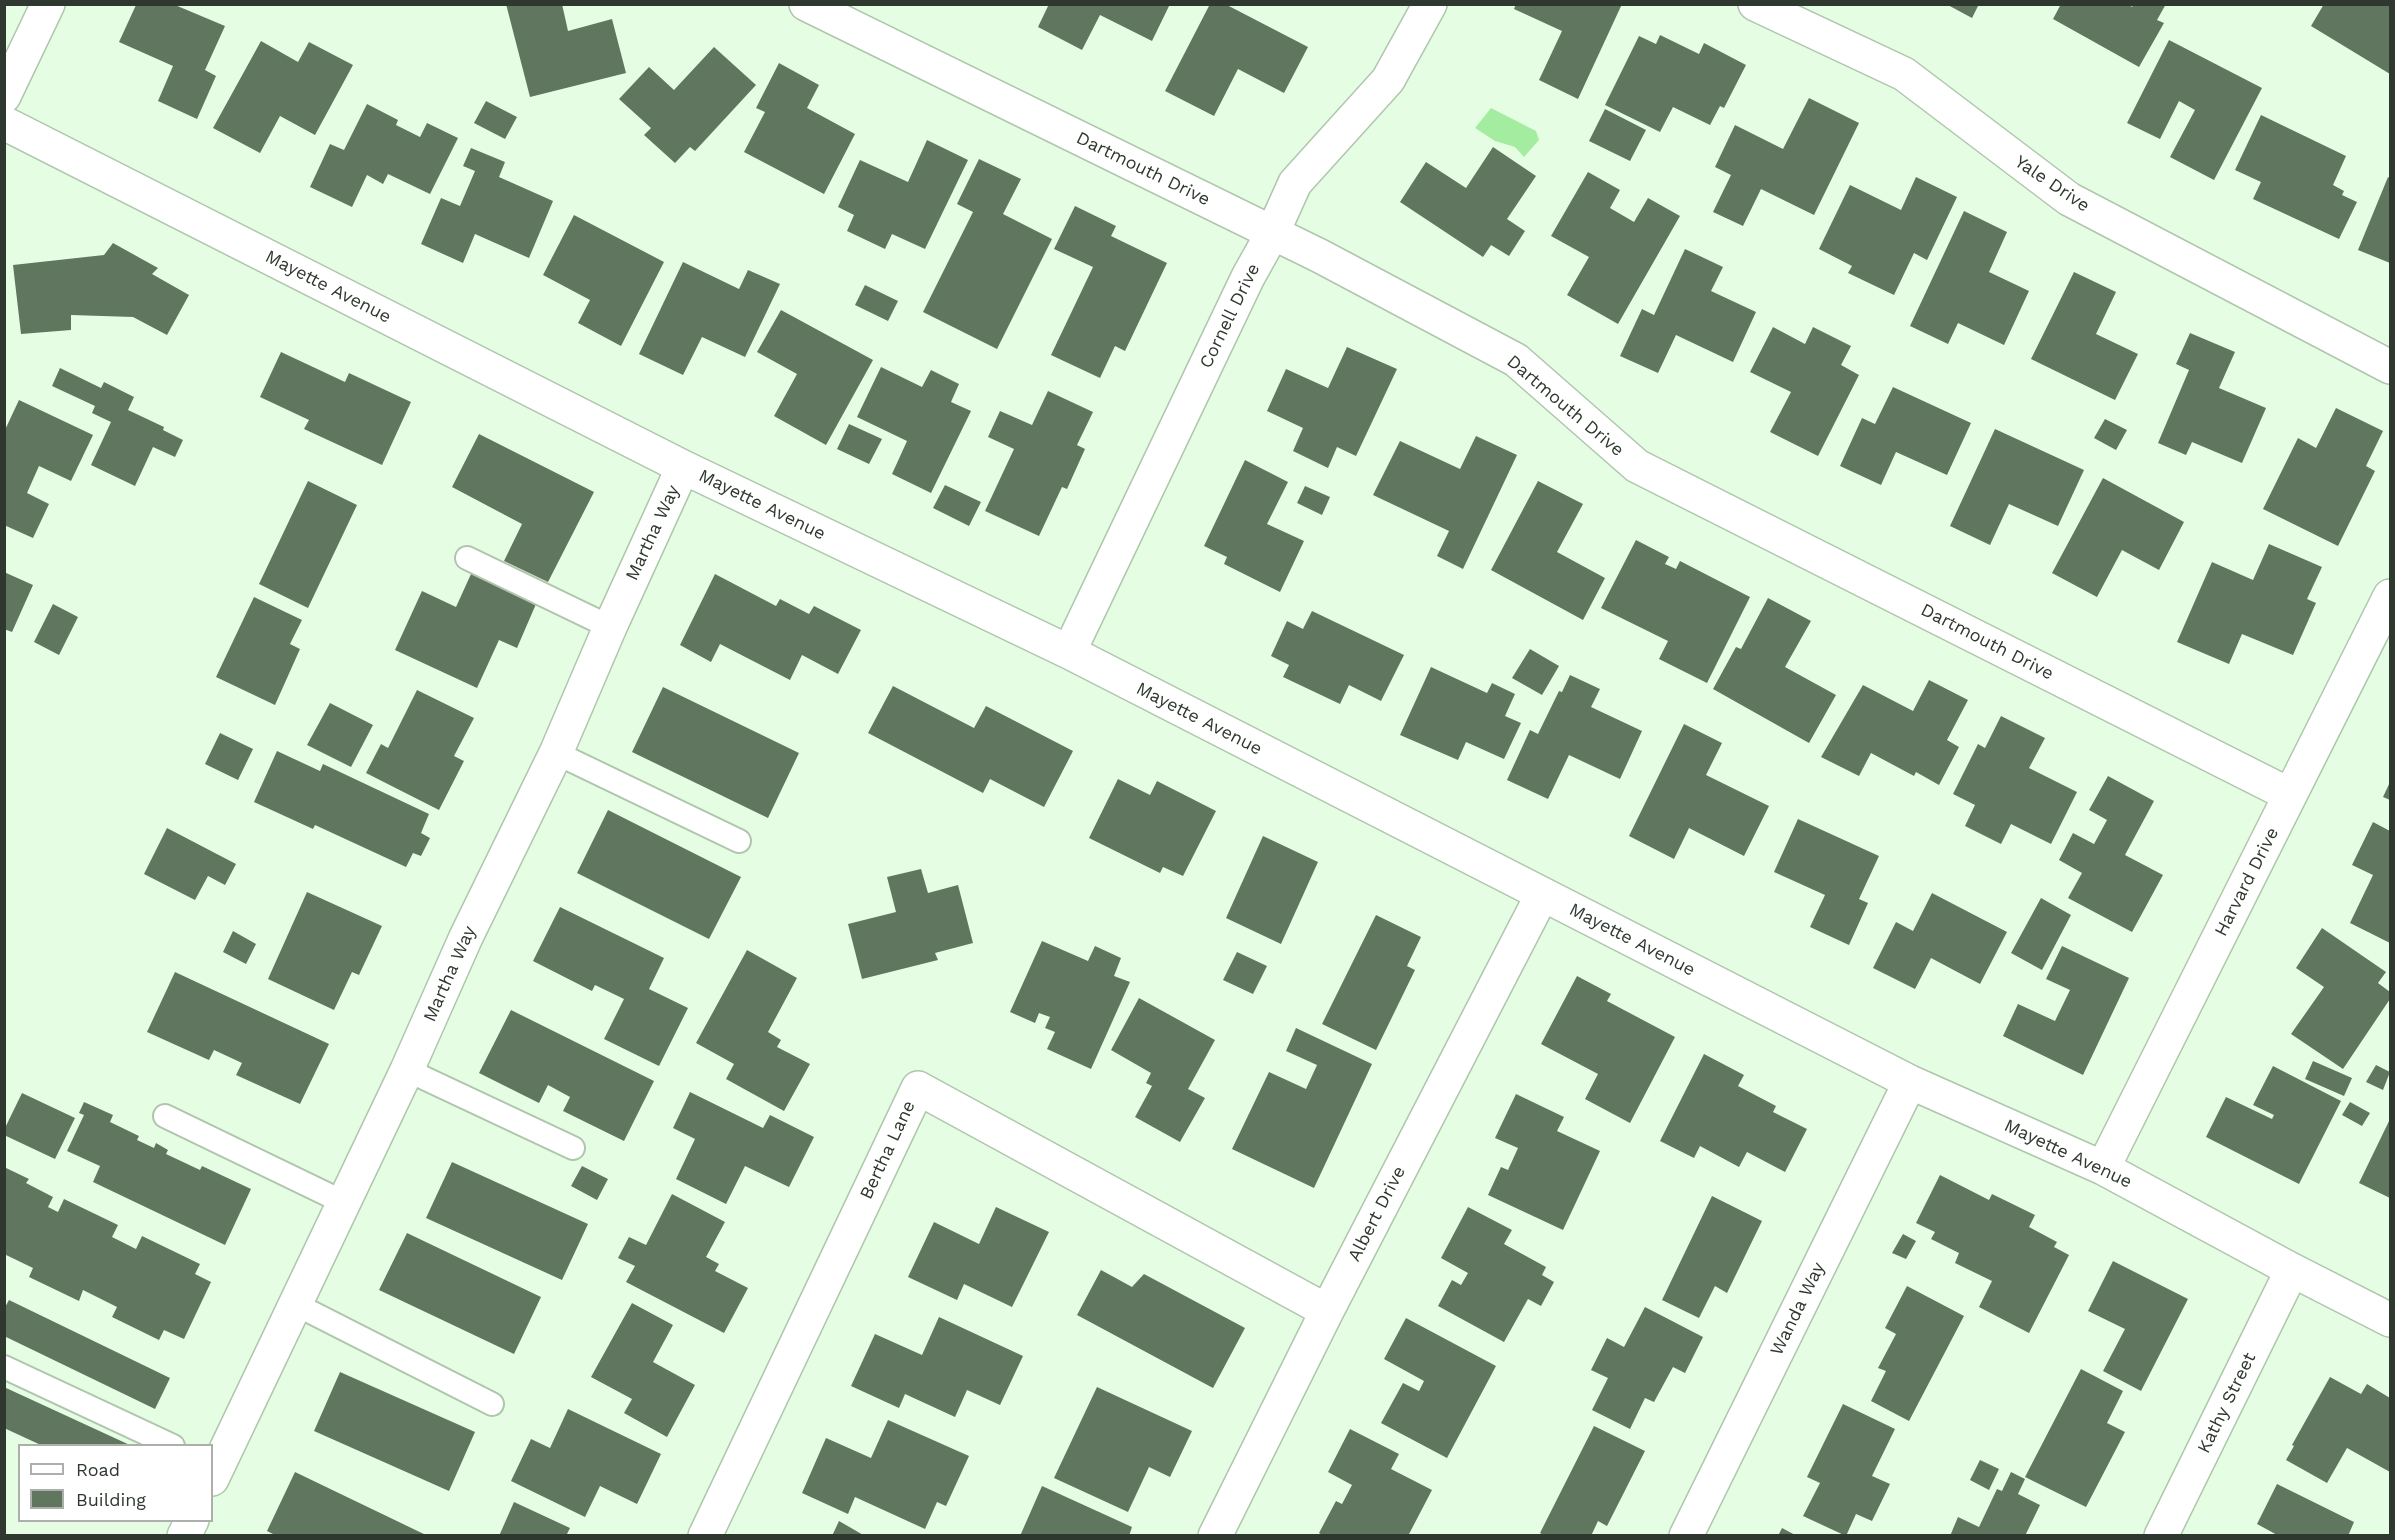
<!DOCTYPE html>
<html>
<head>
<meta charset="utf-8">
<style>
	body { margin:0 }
	#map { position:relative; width:2395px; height:1540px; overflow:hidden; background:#e5fee3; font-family:"Work Sans",sans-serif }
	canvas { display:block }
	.frame { position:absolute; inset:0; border:6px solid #2f382e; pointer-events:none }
	.legend { position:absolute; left:18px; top:1444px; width:195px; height:78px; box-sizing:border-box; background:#fff; border:2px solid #acafab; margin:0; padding:8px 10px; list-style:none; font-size:18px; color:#2f382e }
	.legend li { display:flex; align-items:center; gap:12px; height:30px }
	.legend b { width:30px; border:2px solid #acafab }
</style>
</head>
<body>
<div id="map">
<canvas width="2395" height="1540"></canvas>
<div class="frame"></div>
<ul class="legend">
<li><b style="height:8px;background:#fff"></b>Road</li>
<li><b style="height:16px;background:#61765f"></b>Building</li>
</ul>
</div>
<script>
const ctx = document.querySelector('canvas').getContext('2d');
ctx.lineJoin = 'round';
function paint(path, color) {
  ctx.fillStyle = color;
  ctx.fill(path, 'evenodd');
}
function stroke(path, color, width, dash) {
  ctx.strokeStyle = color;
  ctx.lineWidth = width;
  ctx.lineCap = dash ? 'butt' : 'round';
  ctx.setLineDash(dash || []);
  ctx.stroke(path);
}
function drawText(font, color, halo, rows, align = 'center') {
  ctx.font = font + ' "Work Sans",sans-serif';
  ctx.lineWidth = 6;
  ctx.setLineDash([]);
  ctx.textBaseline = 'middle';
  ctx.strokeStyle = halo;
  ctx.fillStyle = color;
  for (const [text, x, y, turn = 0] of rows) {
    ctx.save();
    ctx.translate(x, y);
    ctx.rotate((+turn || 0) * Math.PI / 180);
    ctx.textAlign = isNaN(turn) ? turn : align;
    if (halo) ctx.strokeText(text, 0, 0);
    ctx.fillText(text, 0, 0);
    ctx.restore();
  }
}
const water = new Path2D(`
	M1491,108L1536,131L1539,140L1524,157L1515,147L1495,141L1475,128Z`);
const building = new Path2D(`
	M506,4H562L568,31L612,19L626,73L530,97Z
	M1049,4H1170L1152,41L1100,15L1082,50L1038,27Z
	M1210,4H1225L1308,47L1284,93L1238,69L1214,116L1165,91Z
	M1516,4H1622L1578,99L1539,80L1562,31L1514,9Z
	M1946,4H1979L1972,18Z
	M2061,4H2128L2132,7L2134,4H2166L2157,20L2164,23L2139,67L2053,19Z
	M2324,4L2390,6V74L2311,26Z
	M136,5H175L225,26L205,70L216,76L197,119L158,101L173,66L119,42Z
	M1660,35L1699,54L1704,43L1746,65L1724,108L1720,106L1710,125L1673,107L1660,132L1605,105L1639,36L1656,44Z
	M2169,40L2262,88L2214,180L2170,157L2195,110L2179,101L2160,139L2127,123Z
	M261,41L298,62L309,42L353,65L315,135L280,116L260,153L213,128Z
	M714,47L756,85L695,151L690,147L675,163L644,135L651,128L619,99L649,67L674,90Z
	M779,63L819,85L807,108L855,134L824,194L744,152L765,112L756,108Z
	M1809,98L1859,123L1814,215L1761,189L1743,226L1713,212L1731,175L1715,167L1735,125L1783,149Z
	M486,101L517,117L505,139L474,123Z
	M367,104L398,120L396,125L420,137L427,123L458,138L430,194L388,174L383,184L367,175L352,207L310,187L330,144L344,150Z
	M1605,109L1646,130L1630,161L1589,141Z
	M2261,115L2346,156L2333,185L2344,191L2342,195L2357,202L2339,239L2253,199L2261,182L2235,170Z
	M927,140L968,160L925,249L892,234L885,249L847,231L854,215L838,207L860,160L908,182Z
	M1493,147L1536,176L1507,219L1525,231L1509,256L1491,245L1483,257L1400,202L1426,162L1466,188Z
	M471,148L505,162L499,177L553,201L529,258L475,234L463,263L421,244L441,198L460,206L475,171L463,166Z
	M979,159L1021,179L1003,214L1052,239L997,349L923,312L973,212L957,204Z
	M1588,172L1620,190L1610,208L1634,222L1648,198L1680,216L1618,324L1567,295L1589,257L1551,236Z
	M1916,177L1957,197L1927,260L1914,253L1894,295L1848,273L1852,266L1819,249L1850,185L1901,210Z
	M2388,177L2390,178V263L2358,250Z
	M1075,206L1116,226L1111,236L1167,263L1125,351L1115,346L1100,378L1051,355L1093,267L1054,249Z
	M1964,211L2007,232L1989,272L2029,291L2004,345L1958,323L1948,344L1910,326Z
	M574,215L664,262L621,346L578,323L590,300L543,275Z
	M113,243L158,268L152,274L189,295L167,335L133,317L71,315V330L21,334L13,265L104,255Z
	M1685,249L1723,267L1711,291L1756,312L1733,362L1676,335L1658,373L1620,356L1642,309L1654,315Z
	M683,262L739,289L748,270L780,284L745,357L702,337L683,375L639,354Z
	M2074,272L2116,292L2096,334L2138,354L2115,400L2031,359Z
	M865,285L898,301L888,321L855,305Z
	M781,310L873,360L826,445L774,416L797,374L757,352Z
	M1773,327L1805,344L1813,327L1851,346L1841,365L1859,375L1818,456L1770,432L1791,392L1750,372Z
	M2190,333L2235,352L2219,388L2266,408L2242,463L2192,442L2186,455L2158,443L2189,370L2176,364Z
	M1347,347L1397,369L1356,456L1337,447L1328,468L1293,451L1303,428L1267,411L1286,369L1328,388Z
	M281,352L345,382L349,373L411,402L382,465L304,429L309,420L260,397Z
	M881,367L922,387L931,370L959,384L951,402L971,411L931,493L892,474L907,441L857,417Z
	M60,368L101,388L104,382L134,397L128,410L164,427L163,430L183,440L175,457L153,447L135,486L91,465L111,422L92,413L95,406L52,386Z
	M1893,387L1971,423L1947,475L1896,452L1881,485L1840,466L1862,418L1875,424Z
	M1048,391L1093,412L1077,445L1085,449L1067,489L1062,487L1039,536L985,511L1014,449L988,437L1000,411L1032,425Z
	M19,400L93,435L71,481L39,466L27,493L49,504L33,538L4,525V432Z
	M2336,408L2383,431L2366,466L2375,471L2338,546L2263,509L2298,438L2316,448Z
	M2105,419L2127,430L2116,450L2094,438Z
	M849,424L882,439L869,464L837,449Z
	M1995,429L2084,470L2058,526L2009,504L1990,545L1950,526Z
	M479,434L594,492L548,582L504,561L522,524L452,487Z
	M1476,436L1517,455L1463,569L1437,556L1449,531L1373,495L1400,441L1460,469Z
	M1245,460L1288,482L1267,524L1304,541L1280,592L1224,564L1227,557L1204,546Z
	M2103,478L2184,522L2159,570L2122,550L2097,597L2052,573Z
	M308,481L357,505L308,608L259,584Z
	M1538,481L1583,504L1557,552L1605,578L1583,620L1491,570Z
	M945,485L981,502L969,526L933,508Z
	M1305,486L1330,497L1322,515L1297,503Z
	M1636,540L1669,557L1665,564L1676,569L1680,561L1750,597L1707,683L1659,659L1668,641L1601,608Z
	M2269,544L2322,567L2307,599L2316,603L2293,655L2242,634L2229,664L2177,642L2212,562L2253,580Z
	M4,572L33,585L12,632L4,629Z
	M471,574L536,604L517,648L499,640L477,688L395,650L422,591L456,607Z
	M715,574L776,606L780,599L809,614L814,606L861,630L838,674L802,655L790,680L720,644L711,662L680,645Z
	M254,597L302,620L290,644L300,649L275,705L216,677Z
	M1768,598L1811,621L1785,667L1836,695L1809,743L1713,689L1736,647L1741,649Z
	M53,604L78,617L59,655L34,642Z
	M1312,611L1404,655L1381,701L1349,685L1340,704L1283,677L1289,665L1271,656L1287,621L1303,629Z
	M1530,649L1559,666L1542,695L1512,678Z
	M1431,667L1487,693L1492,683L1515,694L1505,716L1521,723L1504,759L1466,742L1458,760L1400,735Z
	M1570,675L1600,689L1591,707L1642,731L1620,779L1569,755L1548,799L1507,780L1530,730L1538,734L1559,691L1562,692Z
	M1929,680L1968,700L1947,740L1959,747L1939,785L1916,772L1914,776L1871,753L1859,776L1821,757L1863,685L1913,711Z
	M893,686L974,728L986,706L1073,751L1044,807L990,779L983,793L868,733Z
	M663,687L799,753L768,818L632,752Z
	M417,690L474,718L454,756L464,761L439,810L366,773L381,744L388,748Z
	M330,703L373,725L351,767L307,745Z
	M2001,716L2045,738L2029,768L2077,792L2051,844L2011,824L2001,844L1965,826L1975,805L1953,794L1978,744L1985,748Z
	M1684,724L1722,743L1706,775L1769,806L1744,856L1689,828L1674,859L1629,836Z
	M220,733L253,749L238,780L205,764Z
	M277,751L320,771L323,764L429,814L421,833L430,838L421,856L413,853L406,867L315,825L313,829L254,802Z
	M2108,776L2154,801L2125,855L2163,875L2132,932L2068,898L2082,873L2059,860L2073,833L2094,844L2107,820L2089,810Z
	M1118,779L1150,795L1157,781L1216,811L1183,876L1163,867L1160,873L1089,838Z
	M2390,782V800L2383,797Z
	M608,810L741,877L709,939L577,873Z
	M1798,819L1879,856L1859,899L1868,903L1849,945L1810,927L1825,895L1774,872Z
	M2373,822L2390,831V943L2350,923L2373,875L2352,865Z
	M167,828L236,864L225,885L208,876L195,900L144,874Z
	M1263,836L1318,862L1281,944L1226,918Z
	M921,869L928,893L958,885L973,943L935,953L938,960L862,979L848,924L896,912L887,877Z
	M307,892L382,926L359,975L352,972L334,1010L268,979Z
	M1932,893L2007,932L1980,984L1931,958L1915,989L1873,968L1896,922L1913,931Z
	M2041,898L2071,915L2042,970L2011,953Z
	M560,907L664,958L649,989L688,1008L659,1066L604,1039L624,999L595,985L592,991L533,961Z
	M1376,915L1421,937L1407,966L1415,970L1376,1050L1322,1024Z
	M2322,928L2386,972L2378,983L2390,992V999L2343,1069L2291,1034L2324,987L2296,968Z
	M233,931L256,944L246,964L223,952Z
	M1042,941L1088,961L1095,946L1121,958L1114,976L1130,982L1091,1069L1047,1049L1055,1032L1045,1028L1050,1017L1039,1013L1035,1023L1010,1012Z
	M2062,946L2129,978L2083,1075L2003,1036L2018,1004L2055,1021L2070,990L2046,979Z
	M747,950L797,978L768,1032L781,1040L777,1047L810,1064L784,1111L726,1079L734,1064L696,1043Z
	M1237,952L1267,966L1253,994L1223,980Z
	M175,972L329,1044L300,1104L236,1075L242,1063L214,1050L209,1060L147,1032Z
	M1577,976L1611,994L1607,1001L1675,1037L1630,1123L1585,1099L1598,1074L1541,1044Z
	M1139,998L1215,1040L1188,1089L1205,1098L1180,1142L1135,1117L1152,1086L1146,1083L1151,1073L1111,1050Z
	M511,1010L654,1081L624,1141L563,1111L570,1097L548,1085L539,1103L479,1073Z
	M1296,1028L1372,1064L1314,1188L1232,1149L1269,1072L1306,1089L1317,1065L1286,1051Z
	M1704,1054L1744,1075L1738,1086L1776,1106L1773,1112L1807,1129L1785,1172L1747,1152L1739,1167L1700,1146L1694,1158L1660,1141Z
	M2313,1061L2352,1078L2344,1096L2305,1079Z
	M2376,1065L2390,1072L2383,1090L2366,1082Z
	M2273,1066L2341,1101L2299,1184L2206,1137L2226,1097L2272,1119L2274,1115L2253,1105Z
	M690,1092L763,1128L770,1115L814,1137L789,1187L745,1166L726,1204L676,1179L695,1139L673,1128Z
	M22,1093L75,1118L55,1159L4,1135V1130Z
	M1516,1094L1564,1117L1557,1131L1600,1151L1563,1230L1488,1195L1501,1167L1508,1170L1518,1148L1495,1138Z
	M84,1102L113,1115L110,1122L139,1136L137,1140L154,1148L156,1143L168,1150L166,1154L200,1170L202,1166L251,1189L225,1245L93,1182L100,1166L67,1151L84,1115L79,1113Z
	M2350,1102L2370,1113L2362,1126L2342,1115Z
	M2390,1119V1198L2359,1183Z
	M452,1162L588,1224L562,1280L426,1218Z
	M582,1166L608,1179L597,1200L571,1186Z
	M4,1167L29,1179L26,1183L53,1197L48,1207L58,1212L64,1199L118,1225L112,1237L136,1249L142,1236L200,1264L195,1274L211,1282L184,1339L164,1330L159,1340L112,1317L117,1307L83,1290L79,1301L29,1277L33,1268L4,1254Z
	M1940,1175L1989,1200L1992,1194L2035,1215L2029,1227L2057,1242L2054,1247L2069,1255L2029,1333L1979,1307L1992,1281L1955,1263L1959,1253L1931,1239L1935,1232L1916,1223Z
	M672,1194L725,1222L706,1257L719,1264L715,1271L748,1288L724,1333L626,1282L635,1266L618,1258L629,1237L646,1245Z
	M1712,1196L1762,1221L1727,1293L1715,1286L1699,1318L1662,1300Z
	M996,1207L1049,1232L1012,1307L964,1284L957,1300L908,1277L934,1222L979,1244Z
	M1468,1207L1512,1230L1504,1244L1546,1267L1542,1275L1554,1282L1541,1306L1528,1299L1504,1342L1438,1306L1452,1280L1461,1285L1468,1273L1441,1258Z
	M407,1233L541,1297L514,1354L379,1290Z
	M1903,1234L1916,1241L1906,1259L1892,1253Z
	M2113,1261L2188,1299L2141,1391L2103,1371L2125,1329L2088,1311Z
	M1101,1270L1132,1287L1144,1274L1245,1328L1213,1388L1077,1315Z
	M1907,1286L1964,1316L1909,1421L1871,1401L1886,1371L1878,1368L1896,1334L1885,1328Z
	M9,1300L170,1378L155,1409L4,1336V1309Z
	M632,1303L673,1325L653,1362L695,1385L667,1437L624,1413L632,1399L591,1377Z
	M1645,1307L1703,1337L1685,1373L1673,1367L1654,1402L1645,1398L1630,1429L1592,1410L1608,1378L1591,1370L1607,1338L1624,1347Z
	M939,1317L1023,1356L1000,1405L967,1390L955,1417L905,1394L899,1408L851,1386L875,1334L922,1355Z
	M1406,1318L1496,1366L1447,1458L1381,1423L1403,1383L1419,1391L1424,1381L1384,1359Z
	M2081,1369L2123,1391L2107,1423L2125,1432L2086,1507L2025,1477Z
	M340,1372L475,1432L449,1491L314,1431Z
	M2330,1377L2361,1394L2367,1384L2390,1398V1472L2347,1448L2327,1483L2286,1460L2294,1446L2292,1445Z
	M4,1387L132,1446H43L4,1428Z
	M1097,1387L1192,1431L1170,1477L1149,1467L1128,1512L1054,1478Z
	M1843,1404L1895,1429L1872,1476L1890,1484L1872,1521L1856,1514L1846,1536L1803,1516L1820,1483L1807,1477Z
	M568,1409L661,1454L637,1504L600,1486L585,1517L511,1481L531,1439L550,1448Z
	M888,1420L969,1456L946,1506L937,1502L925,1529L855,1497L848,1514L802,1493L826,1438L871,1458Z
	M1594,1426L1645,1451L1607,1526L1598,1521L1591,1536H1545L1540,1533Z
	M1350,1429L1399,1454L1391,1469L1432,1490L1408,1536H1324L1319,1533L1336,1501L1342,1504L1352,1485L1328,1472Z
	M1980,1460L1999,1469L1989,1490L1970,1480Z
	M295,1472L428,1536H277L267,1531Z
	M2011,1472L2025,1479L2018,1494L2040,1505L2025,1536H1950L1958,1517L1979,1527L1997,1489L2002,1491Z
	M2277,1484L2354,1522L2348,1536H2279L2257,1524Z
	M1042,1486L1132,1527L1129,1536H1020Z
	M514,1502L570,1528L566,1536H499Z
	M839,1521L865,1536H832Z
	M1782,1528L1797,1536H1778Z`);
const lane = new Path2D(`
	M467,558L610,627
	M556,753L739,841
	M407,1070L573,1148
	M165,1116L343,1202
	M295,1304L492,1404
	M4,1367L173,1446`);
const street = new Path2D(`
	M806,4L1320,256L1516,360L1637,466L2290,795
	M1755,4L1904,74L2069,199L2390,367
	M4,96L48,4
	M4,123L683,467L1069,652L1910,1082L2103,1168L2292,1270L2390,1320
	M1069,652L1248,277L1272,234L1295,183L1388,80L1430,4
	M2103,1168L2390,596
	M212,1479L407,1070L466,937L556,753L610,627L683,467
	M184,1536L192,1520
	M705,1536L918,1088L1327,1311
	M1215,1536L1327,1311L1542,895
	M1686,1536L1910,1082
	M2161,1536L2292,1270`);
const streetNames = [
	["Dartmouth Drive",1143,169,26],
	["Yale Drive",2052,184,34],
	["Mayette Avenue",328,287,27],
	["Cornell Drive",1230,316,-64],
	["Dartmouth Drive",1565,406,40],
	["Mayette Avenue",762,505,26],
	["Martha Way",653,533,-65],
	["Dartmouth Drive",1987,642,27],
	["Mayette Avenue",1199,719,27],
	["Harvard Drive",2247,882,-63],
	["Mayette Avenue",1632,940,27],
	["Martha Way",450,974,-66],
	["Bertha Lane",888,1150,-65],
	["Mayette Avenue",2068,1154,25],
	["Albert Drive",1377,1214,-63],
	["Wanda Way",1798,1309,-64],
	["Kathy Street",2227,1403,-64]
];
paint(water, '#a4eda0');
paint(building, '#61765f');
stroke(lane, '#afc6ad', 26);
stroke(street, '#afc6ad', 36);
stroke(lane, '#fff', 22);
stroke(street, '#fff', 33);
drawText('18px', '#2f382e', '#fff', streetNames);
</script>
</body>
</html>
